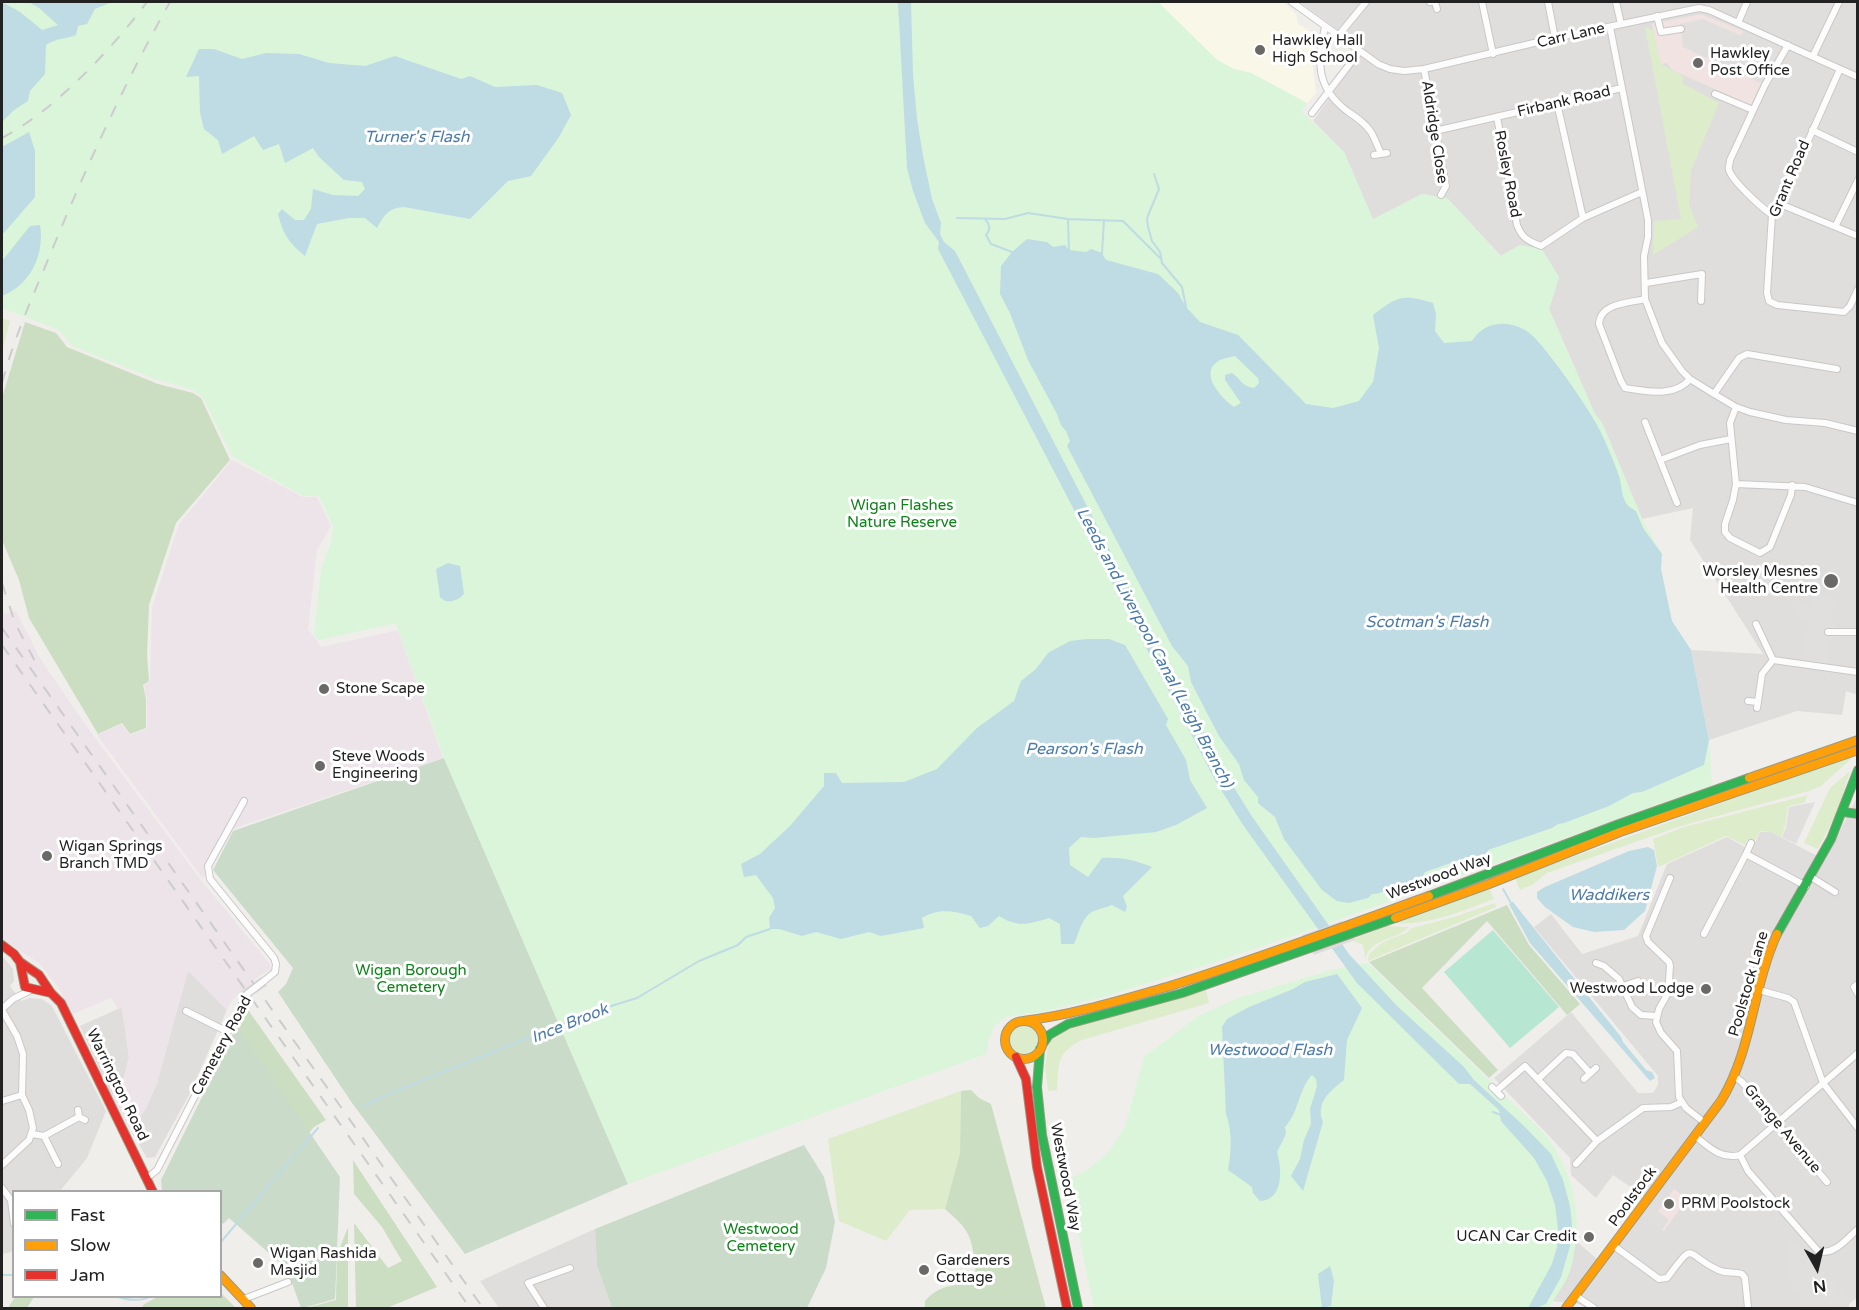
<!DOCTYPE html>
<html>
<head>
<meta charset="utf-8">
<style>
	body { margin:0 }
	#map { position:relative; width:1859px; height:1310px; overflow:hidden; background:#f0eeeb; font-family:"Varela Round",sans-serif }
	canvas { display:block }
	.frame { position:absolute; inset:0; border:3px solid #222; pointer-events:none }
	.legend { position:absolute; left:12px; top:1190px; width:210px; height:108px; box-sizing:border-box; background:#fff; border:2px solid #a7a7a7; margin:0; padding:8px 10px; list-style:none; font-size:18px; color:#222 }
	.legend li { display:flex; align-items:center; gap:12px; height:30px }
	.legend b { width:30px; border:2px solid #a7a7a7 }
	.north { position:absolute; left:1787px; top:1238px; width:60px; height:60px; -webkit-text-stroke:4px #fff; paint-order:stroke; rotate:172deg; font-size:16px; font-weight:700; line-height:24px; text-align:center; color:#222 }
	.north::after { content:''; display:block; margin:auto; width:21px; height:27px; background:#222; clip-path:polygon(50% 0,100% 100%,50% 72%,0 100%) }
</style>
</head>
<body>
<div id="map">
<canvas width="1859" height="1310"></canvas>
<div class="frame"></div>
<ul class="legend">
<li><b style="height:8px;background:#30b455"></b>Fast</li>
<li><b style="height:8px;background:#ff9f0a"></b>Slow</li>
<li><b style="height:8px;background:#e5322d"></b>Jam</li>
</ul>
<div class="north">N</div>
</div>
<script>
const ctx = document.querySelector('canvas').getContext('2d');
ctx.lineJoin = 'round';
function paint(path, color) {
  ctx.fillStyle = color;
  ctx.fill(path, 'evenodd');
}
function stroke(path, color, width, dash) {
  ctx.strokeStyle = color;
  ctx.lineWidth = width;
  ctx.lineCap = dash ? 'butt' : 'round';
  ctx.setLineDash(dash || []);
  ctx.stroke(path);
}
function drawText(font, color, halo, rows, align = 'center') {
  ctx.font = font + ' "Varela Round",sans-serif';
  ctx.lineWidth = 6;
  ctx.setLineDash([]);
  ctx.textBaseline = 'middle';
  ctx.strokeStyle = halo;
  ctx.fillStyle = color;
  for (const [text, x, y, turn = 0] of rows) {
    ctx.save();
    ctx.translate(x, y);
    ctx.rotate((+turn || 0) * Math.PI / 180);
    ctx.textAlign = isNaN(turn) ? turn : align;
    if (halo) ctx.strokeText(text, 0, 0);
    ctx.fillText(text, 0, 0);
    ctx.restore();
  }
}
const residential = new Path2D(`
	M1300,2H1857L1858,695L1846,691L1842,715L1797,711L1709,740L1691,650L1763,654L1690,540L1693,508L1642,519L1603,425L1594,412L1549,309L1559,277L1520,245L1501,256L1448,199L1422,194L1373,220L1344,152L1313,121L1364,49Z
	M1857,797L1858,1297L1849,1304V1308H1586L1579,1304L1552,1301L1570,1270L1575,1240L1597,1259L1645,1197L1613,1175L1596,1198L1571,1175L1570,1158L1494,1078L1571,1012L1638,1093H1653L1658,1085V1076L1534,927L1551,914L1582,954L1638,936L1667,864L1727,837L1745,847L1748,841L1755,843L1760,832H1771L1825,860Z
	M2,956L13,969L14,981L10,986L21,1001L30,998L42,999L52,1006L106,1111L87,1158L60,1191L14,1192L13,1249L11,1252L2,1254Z
	M188,970L227,1010L190,1093L155,1157L147,1158L131,1131L146,1108L157,1083Z
	M122,1007L129,1057L124,1078L112,1097L80,1026Z
	M595,1229L597,1266L612,1308H499L480,1281Z`);
const commercial = new Path2D(`
	M1701,14L1743,31L1738,45L1770,64L1751,105L1672,70L1667,63L1660,64L1652,24Z
	M1668,1184L1687,1199L1664,1231L1643,1216Z`);
const industrial = new Path2D(`
	M232,460L303,497H317L331,526L317,550L308,629L321,647L398,630L443,758L232,829L203,879L97,735L121,724L130,735L147,729V699L144,685L150,681L152,607L179,524Z
	M2,611L4,614L16,611L40,658L85,724L197,875L270,964V970L259,976L232,1000L227,1010L188,971L157,1083L146,1108L131,1131L112,1097L124,1078L129,1057L122,1008L118,1009L111,998L73,1014L58,987L39,963L2,939Z`);
const education = new Path2D(`
	M1158,2H1283L1296,14L1298,24L1315,34L1312,41L1313,69L1316,93L1307,103L1251,73L1234,69L1217,60Z`);
const grass = new Path2D(`
	M1645,27L1653,30L1661,64L1684,77L1682,83L1719,103L1691,171L1689,205L1698,227L1653,255L1654,221L1681,219Z
	M2,318L10,321L2,351Z
	M1851,756V759L1821,786L1809,791L1681,826L1547,873L1532,885L1520,890L1515,878Z
	M1850,771L1837,812L1818,849L1804,843L1830,788Z
	M1808,795L1804,803L1788,806L1785,827L1781,837L1771,832L1760,831L1754,842L1747,840L1745,845L1726,836L1658,867L1653,839L1684,827Z
	M1489,888L1494,899C1462,911 1429,926 1394,923Z
	M1495,903L1496,907L1368,961L1369,954L1383,942L1406,933L1412,928L1454,917Z
	M1387,926L1409,927C1396,941 1374,936 1365,958L1363,945L1351,940Z
	M1206,990L1209,1003L1082,1040C1056,1054 1059,1062 1057,1090L1048,1091L1045,1067L1049,1041L1068,1028Z
	M1010 1040a14 14 0 1 1 28 0a14 14 0 1 1-28 0Z
	M961,1091L960,1153L945,1209L910,1210L886,1241L839,1221L828,1139Z`);
const forest = new Path2D(`
	M25,322L56,333L67,347L158,384L193,393L201,398L230,460L176,523L149,605L147,655L149,681L143,685L146,699V728L130,734L122,723L98,734L29,618L19,580L2,540V398Z
	M1507,905L1529,945L1580,1004L1567,1015L1487,921L1422,988L1498,1070L1489,1078L1369,962Z
	M246,1007L326,1120L314,1127L284,1163L225,1050Z
	M971,1090L979,1098L991,1104L1046,1308H925V1301C940,1284 953,1286 973,1283C977,1274 975,1267 974,1258C971,1232 965,1227 945,1209L960,1153L961,1091Z
	M353,1160L437,1287L387,1308H356L354,1223L388,1268L402,1261L382,1227L354,1194Z
	M348,1227V1308H306L336,1300L337,1255Z
	M221,1293L236,1308H142L143,1305L157,1297L220,1296Z
	M15,1297V1296L34,1297L27,1308H8Z`);
const cemetery = new Path2D(`
	M444,758L628,1184L465,1254L352,1103L278,992L286,984L293,968L213,870L233,831Z
	M237,1026L340,1177L335,1299L303,1308H301L287,1269L229,1218L223,1224L221,1221L220,1192L162,1191L161,1180Z
	M804,1145L824,1177L835,1222L826,1268L807,1308H612L597,1266L595,1229Z`);
const park = new Path2D(`
	M2,2H1158L1217,60L1234,69L1251,73L1307,103L1302,112L1344,152L1373,219L1422,194L1447,198L1500,256L1520,245L1542,249L1559,277L1549,309L1594,412L1603,425L1642,519L1662,554L1661,569L1672,621L1691,650L1709,740L1712,785L1301,933L1215,962L1110,995L1042,1012L1008,1016L995,1025L989,1039L986,1054L628,1184L444,758L396,623L319,640L314,635L321,570L331,542L333,526L319,496H303L232,456L202,396L191,389L158,380L72,346L59,330L2,308Z
	M1368,963L1546,1135C1575,1176 1584,1218 1571,1268C1567,1281 1556,1297 1548,1308H1094L1067,1180L1087,1170L1108,1153L1125,1127L1144,1057L1198,1016L1238,998L1331,970Z`);
const pitch = new Path2D(`
	M1493,930L1559,1007L1510,1048L1444,972Z`);
const parking = new Path2D(`
	M1703,19L1742,36L1747,27L1788,45L1765,85L1683,47L1680,24Z
	M1815,593L1836,599L1829,622L1843,630L1841,638L1830,641L1827,667L1803,664L1809,621L1792,615L1797,603L1810,607Z
	M1815,802L1796,844L1782,837L1786,828L1789,807Z
	M1667,1184L1674,1189L1658,1211L1669,1220L1662,1230L1643,1216Z
	M1793,1239L1803,1250L1848,1301L1834,1307L1790,1308L1800,1307V1293L1791,1292L1792,1282L1789,1279L1786,1256Z`);
const water = new Path2D(`
	M2,2L20,12L42,30L58,25L39,8L29,2H112L95,9L87,24L78,26L76,35C63,40 59,37 46,45L45,74L30,91L28,101L14,110L2,122Z
	M898,2H911L913,75L917,119L923,156L932,199L941,223L940,234L944,242L955,251L1226,775L1253,818L1349,954L1397,1006L1463,1066L1474,1080L1525,1127L1551,1154L1563,1180L1570,1206L1572,1224L1570,1246L1561,1277L1546,1304L1536,1308H1528L1552,1264L1557,1247L1558,1230L1555,1205L1547,1181L1534,1158L1501,1121L1499,1110L1470,1084H1459L1357,983L1243,825L1215,780L938,249L939,242L925,223L913,191L907,168Z
	M199,49H214L242,59L266,53L299,54L329,63L365,66L395,56L461,79L470,76L495,87L537,85L562,93L571,115L559,137L531,176L508,181L470,219L404,207C388,208 384,215 377,228L365,218H349L317,224L305,256C289,243 283,234 278,214L282,209L295,220H304L311,209L313,189L333,195L358,196L365,189L362,182L344,180L319,157L313,148L285,163L279,144L263,150L254,136L222,154L218,140L204,129L200,113L199,76L186,77Z
	M29,132L35,151V197L2,235V147Z
	M40,225C45,255 30,285 2,296V261L30,226Z
	M1027,239L1047,242L1053,247L1065,245L1069,250L1086,252L1091,249L1102,253L1106,260L1158,274L1178,293L1186,307L1200,322L1238,335L1306,404L1333,408L1359,401L1373,382L1379,348L1373,315C1398,296 1402,294 1433,303L1436,314L1435,331L1444,343L1472,341C1484,321 1509,319 1528,332C1542,341 1588,407 1597,425C1605,440 1613,459 1619,476C1622,486 1621,497 1628,506C1630,507 1634,510 1636,511L1643,528L1662,554L1661,569L1672,621L1691,650L1709,740L1704,765L1642,792L1633,793L1609,806L1564,823L1558,824L1552,828L1488,850L1485,860C1483,859 1477,856 1476,856C1471,855 1432,870 1425,872L1423,876C1412,880 1381,895 1372,894L1368,898L1349,903L1337,901L1322,890L1284,839L1275,817L1258,803V797L1244,780L1239,764L1219,736L1191,682L1188,666L1172,646L1067,446L1070,441L1066,431L1061,425L1057,414L1028,360L1010,313L1000,294L1001,266L1012,252ZM1235,356L1258,378L1259,383L1254,388C1242,387 1240,378 1232,373L1225,375V380L1241,403L1234,407C1221,398 1197,372 1220,360C1224,358 1231,357 1235,356Z
	M448,563L460,566L464,594C459,600 452,602 445,601L440,597L436,569Z
	M1087,639H1109L1125,645L1168,719L1166,725L1186,760L1190,780L1207,808L1176,825L1156,832L1094,838L1081,837L1069,848L1070,865L1088,877L1102,858C1121,857 1134,860 1152,867L1123,896L1127,907L1125,912L1112,905C1106,908 1100,908 1094,911C1082,916 1079,933 1074,944H1061L1060,924L1049,918C1029,924 1018,928 999,916L988,926L980,928L971,916C953,911 939,908 922,918L924,928L881,936L869,932L841,939L816,932L802,936L779,929H770L769,918L775,908L773,898L756,875L744,877L741,864L760,854L790,826L824,786V773H836L842,783L904,782L937,769L977,728L1014,701L1021,681L1036,669L1048,653L1070,641Z
	M1648,847L1654,850L1657,866L1645,911L1624,930L1594,932L1573,927L1545,907L1537,898V892L1545,887L1629,851Z
	M1513,902L1621,1037L1623,1042L1646,1070L1652,1072L1655,1078L1650,1081L1530,943L1509,904Z
	M1337,974L1362,1008L1347,1040L1344,1080C1330,1091 1315,1103 1323,1122L1303,1191L1291,1176L1300,1159L1304,1140L1311,1124L1310,1109L1317,1086L1316,1079L1312,1075C1299,1088 1299,1112 1285,1127L1286,1134L1277,1152C1282,1168 1284,1200 1260,1201L1253,1193L1252,1187L1228,1170C1231,1150 1233,1134 1226,1114L1222,1027L1227,1019L1249,1007L1293,989L1305,982Z
	M1330,1266L1334,1281L1331,1306L1322,1308L1318,1274Z`);
const pier = new Path2D(`
	M1342,921L1355,940L1314,955L1302,935Z
	M261,977L267,986L253,995L247,1008L237,994Z`);
const stream = new Path2D(`
	M1154,174L1159,189L1147,218L1148,227L1152,241L1160,252L1162,263L1182,287L1186,307
	M957,218L1005,219L1028,213L1068,219L1123,221L1161,259
	M985,219C990,225 991,229 986,235L991,244L1012,252
	M1068,219L1069,250
	M1102,253L1104,220
	M1485,860L1486,863
	M1503,889L1511,903
	M364,1106L396,1091L592,1012L637,998L699,961L738,945L746,937L770,929
	M1493,1112L1501,1115
	M220,1243L318,1128
	M2,1275H14
	M116,1296C125,1300 142,1302 151,1296`);
const street = new Path2D(`
	M1292,2L1378,64L1390,69L1404,71L1424,69L1555,38L1699,8L1709,10L1858,77
	M1430,2H1431
	M1435,2L1437,9
	M1482,2L1493,54
	M1548,2L1555,38
	M1616,2L1621,24
	M1657,16L1661,32L1681,29
	M1738,23L1747,2
	M1325,27C1317,63 1316,87 1347,111C1356,117 1365,123 1371,132C1375,139 1378,147 1381,154
	M1610,27L1648,220V237L1644,256L1645,299L1662,343L1682,371L1690,379L1714,394L1736,407L1750,412L1786,420L1825,423L1858,431
	M1338,36L1366,2
	M1813,56L1839,2
	M1424,69L1446,186L1441,195
	M1840,69L1780,204L1772,215L1767,293L1769,301L1777,305L1844,312L1850,306L1858,289
	M1715,94L1753,110
	M1557,103L1583,218
	M1312,113L1359,52
	M1497,117L1517,225C1522,238 1528,241 1541,246L1583,218L1642,192
	M1812,130L1858,152
	M1435,131L1622,88
	M1374,155L1387,153
	M1780,204L1858,236
	M1772,215C1761,207 1733,182 1729,170C1728,167 1730,164 1730,160L1765,85L1788,45
	M1836,225L1858,180
	M1646,283L1702,274L1701,301
	M1645,299C1629,303 1600,303 1599,324L1621,381L1625,388C1647,391 1674,398 1690,379
	M1714,394L1739,358L1747,354L1837,369
	M1736,407L1730,423L1736,484L1805,487L1858,503
	M1645,422L1660,460
	M1736,484L1733,500L1725,524V532L1730,538L1760,553L1770,547L1791,495L1792,485
	M1677,503L1660,460L1700,445L1731,439
	M1756,624L1773,660
	M1828,632H1858
	M1748,701L1758,702
	M1757,708L1762,674L1773,660L1858,672
	M244,801L208,866L210,879L274,958L276,964L275,972L264,981
	M1746,854L1751,843
	M1811,877L1835,892
	M1670,878L1646,936L1648,942L1669,962L1670,966L1668,993L1659,1009L1656,1022L1661,1033L1677,1051L1679,1097L1686,1108L1705,1123
	M1704,934L1746,854L1806,886
	M1596,963L1604,966L1619,979L1632,1007L1641,1015L1657,1016
	M1858,984L1854,987L1858,994
	M1623,986L1638,981
	M1759,990L1788,998L1794,1002L1823,1083L1858,1128
	M2,1009L13,999L29,991
	M2,1010L17,1036L23,1054L22,1095L29,1110L33,1128L29,1140L2,1165
	M186,1011L228,1032
	M1735,1077L1742,1082L1827,1182
	M1538,1079L1566,1053L1573,1054L1590,1073
	M1584,1079L1596,1068
	M1492,1087L1501,1096
	M1496,1091L1525,1066L1597,1141L1643,1108L1671,1107L1682,1102
	M2,1101L22,1095
	M78,1110L79,1117L85,1120
	M32,1134L44,1136L58,1164
	M44,1136L79,1117
	M1695,1136C1709,1147 1721,1160 1740,1155L1858,1053
	M1740,1155L1748,1171L1818,1251C1834,1256 1846,1239 1858,1229
	M1576,1164L1597,1141
	M147,1178L157,1170L243,1002
	M2,1188L11,1200L14,1224
	M1614,1246L1659,1279L1667,1278C1696,1239 1684,1254 1718,1270C1726,1274 1734,1271 1742,1274L1745,1278L1748,1308
	M1576,1296L1594,1308
	M244,1299L288,1282
	M544,1308L528,1283L570,1268`);
const fast = new Path2D(`
	M1844,812L1858,814
	M1429,896L1619,824L1749,778
	M1777,934L1831,839L1858,770
	M1042,1045L1049,1035L1068,1024L1182,993L1395,918
	M1040,1049L1037,1087L1042,1135L1078,1308`);
const slow = new Path2D(`
	M1749,778L1858,740
	M1395,918L1489,884L1620,832L1858,750
	M1023,1021C1073,1015 1121,1000 1170,986C1257,959 1343,927 1429,896
	M1005 1040a19 19 0 1 1 38 0a19 19 0 1 1-38 0Z
	M220,1275L251,1308
	M1566,1308L1721,1101C1753,1048 1752,989 1777,934`);
const jam = new Path2D(`
	M2,945L14,954L20,962L39,975L51,993L61,1003L153,1192
	M20,962L25,987L51,993
	M1016,1057L1026,1079L1037,1167L1067,1308`);
const rail = new Path2D(`
	M2,138C55,110 111,50 147,2
	M2,383C14,337 34,294 52,250C87,165 125,82 170,2
	M2,583L15,623L39,669
	M2,628L483,1308
	M2,645L470,1308`);
const streetBridge = new Path2D(`
	M243,1002L247,994L264,981`);
const markers = [
	[1260,50,6,"#6a6968"],
	[1698,63,6,"#6a6968"],
	[1831,581,8,"#6a6968"],
	[324,689,6,"#6a6968"],
	[320,766,6,"#6a6968"],
	[47,856,6,"#6a6968"],
	[1706,989,6,"#6a6968"],
	[1669,1204,6,"#6a6968"],
	[1589,1237,6,"#6a6968"],
	[258,1263,6,"#6a6968"],
	[924,1270,6,"#6a6968"]
];
const streetNames = [
	["Carr Lane",1571,36,-13],
	["Firbank Road",1564,102,-13],
	["Aldridge Close",1434,132,81],
	["Rosley Road",1507,174,79],
	["Grant Road",1790,179,-67],
	["Westwood Way",1439,877,-20],
	["Poolstock Lane",1749,984,-74],
	["Cemetery Road",222,1046,-62],
	["Warrington Road",117,1085,64],
	["Grange Avenue",1782,1129,50],
	["Westwood Way",1065,1177,79],
	["Poolstock",1633,1197,-54]
];
const poiNames = [
	["Hawkley Hall",1272,41],
	["High School",1272,58],
	["Hawkley",1710,54],
	["Post Office",1710,71],
	["Worsley Mesnes",1818,572,"right"],
	["Health Centre",1818,589,"right"],
	["Stone Scape",336,689],
	["Steve Woods",332,757],
	["Engineering",332,774],
	["Wigan Springs",59,847],
	["Branch TMD",59,864],
	["Westwood Lodge",1694,989,"right"],
	["PRM Poolstock",1681,1204],
	["UCAN Car Credit",1577,1237,"right"],
	["Wigan Rashida",270,1254],
	["Masjid",270,1271],
	["Gardeners",936,1261],
	["Cottage",936,1278]
];
const parkNames = [
	["Wigan Flashes",902,506],
	["Nature Reserve",902,523],
	["Wigan Borough",411,971],
	["Cemetery",411,988],
	["Westwood",761,1230],
	["Cemetery",761,1247]
];
const waterNames = [
	["Turner's Flash",417,138],
	["Scotman's Flash",1427,623],
	["Leeds and Liverpool Canal (Leigh Branch)",1154,648,62],
	["Pearson's Flash",1084,750],
	["Waddikers",1609,896],
	["Ince Brook",570,1024,-22],
	["Westwood Flash",1270,1051]
];
paint(residential, '#dfdedc');
paint(commercial, '#f1e3e1');
paint(industrial, '#ede4e9');
paint(education, '#f8f7e8');
paint(grass, '#ddeccb');
paint(forest, '#cbdec1');
paint(cemetery, '#cadbca');
paint(park, '#daf5da');
paint(pitch, '#b7e6d2');
paint(parking, '#e0dfde');
paint(water, '#bfdbe3');
paint(pier, '#dedddd');
stroke(stream, '#bfdbe3', 2);
stroke(street, '#c9c8c7', 8);
stroke(fast, '#999a82', 10);
stroke(slow, '#999a82', 10);
stroke(jam, '#999a82', 10);
stroke(street, '#fdfcfc', 6);
stroke(fast, '#30b455', 8);
stroke(slow, '#ff9f0a', 8);
stroke(jam, '#e5322d', 8);
stroke(rail, '#ccc', 2, [12, 12]);
stroke(streetBridge, '#c9c8c7', 8, []);
stroke(streetBridge, '#fdfcfc', 6);
for (const [x, y, r, color] of markers) {
  const dot = new Path2D();
  dot.arc(x, y, r, 0, 2 * Math.PI);
  ctx.fillStyle = color;
  ctx.fill(dot);
  stroke(dot, '#fff', 2);
}
drawText('15px', '#222', '#fff', streetNames);
drawText('15px', '#222', '#fff', poiNames, 'left');
drawText('15px', '#0c8416', '#fff', parkNames);
drawText('italic 16px', '#4a7aab', '#fff', waterNames);
</script>
</body>
</html>
